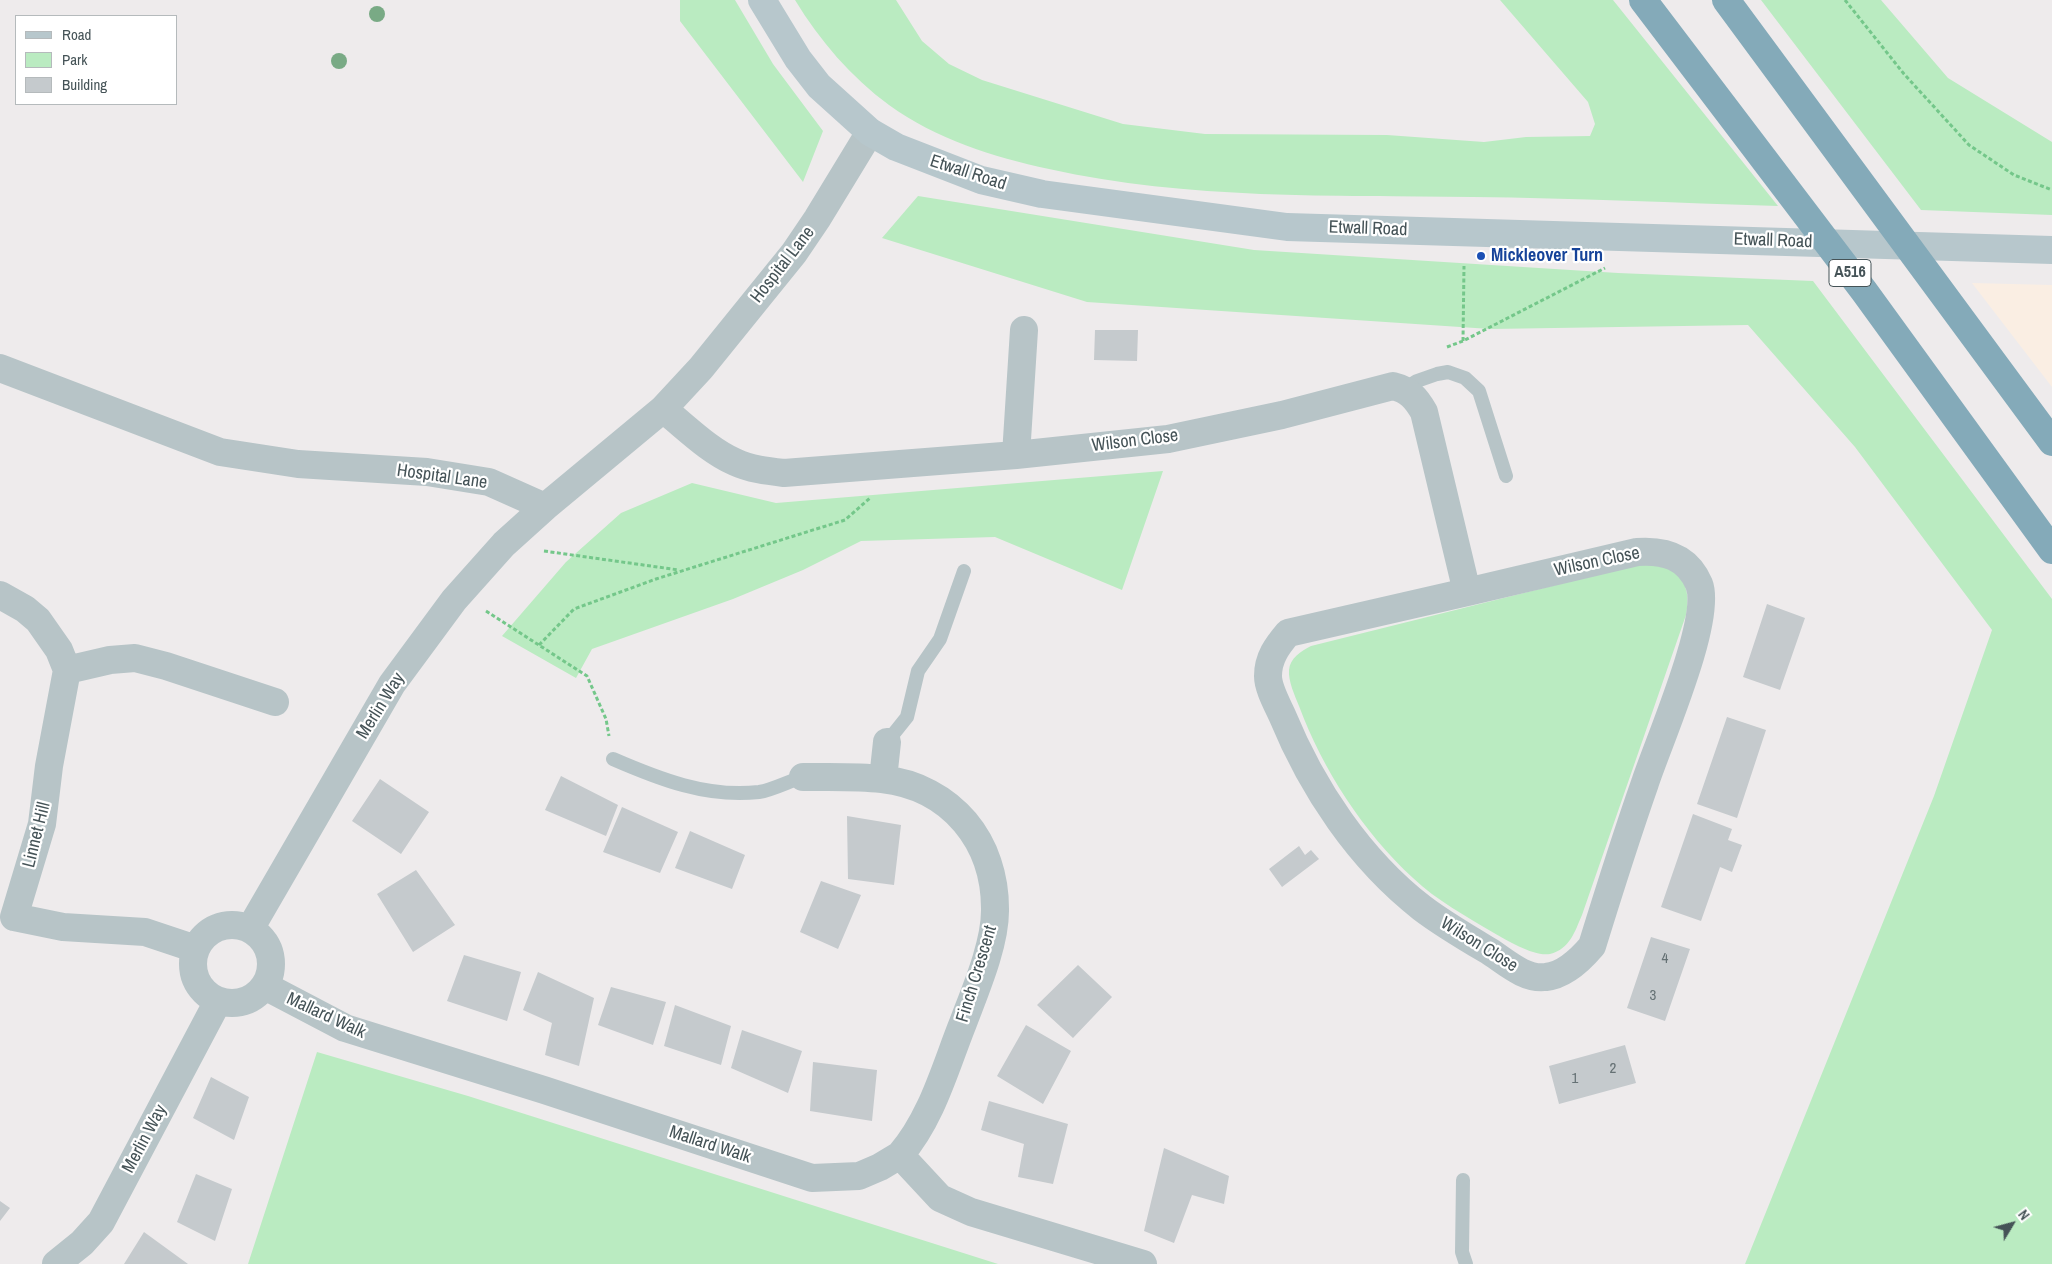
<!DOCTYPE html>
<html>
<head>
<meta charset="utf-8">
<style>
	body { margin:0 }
	#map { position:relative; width:2052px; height:1264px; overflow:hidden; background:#eeebec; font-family:"Archivo Narrow",sans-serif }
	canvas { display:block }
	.legend { position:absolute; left:15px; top:15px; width:162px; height:90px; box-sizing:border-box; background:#fff; border:1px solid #b5babc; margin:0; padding:6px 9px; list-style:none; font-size:15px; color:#455357 }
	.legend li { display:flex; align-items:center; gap:10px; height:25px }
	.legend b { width:25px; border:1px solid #b5babc }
	.north { position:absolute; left:1987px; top:1199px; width:50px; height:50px; -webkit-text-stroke:4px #fff; paint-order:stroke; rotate:53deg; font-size:14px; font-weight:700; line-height:20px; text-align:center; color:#455357 }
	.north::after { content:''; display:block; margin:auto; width:18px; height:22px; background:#455357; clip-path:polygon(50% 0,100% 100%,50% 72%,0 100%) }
</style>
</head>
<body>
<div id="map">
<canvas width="2052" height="1264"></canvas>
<ul class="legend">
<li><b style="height:6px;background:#b7c7cc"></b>Road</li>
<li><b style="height:14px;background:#baebc1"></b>Park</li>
<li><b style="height:14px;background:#c5cacd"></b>Building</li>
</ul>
<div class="north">N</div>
</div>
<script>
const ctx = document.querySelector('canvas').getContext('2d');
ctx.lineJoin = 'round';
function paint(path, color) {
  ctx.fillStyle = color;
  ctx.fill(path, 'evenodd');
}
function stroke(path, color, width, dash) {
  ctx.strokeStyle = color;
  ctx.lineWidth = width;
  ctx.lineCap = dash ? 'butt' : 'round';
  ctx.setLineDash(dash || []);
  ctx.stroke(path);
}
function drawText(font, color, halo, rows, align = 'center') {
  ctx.font = font + ' "Archivo Narrow",sans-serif';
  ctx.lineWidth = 4.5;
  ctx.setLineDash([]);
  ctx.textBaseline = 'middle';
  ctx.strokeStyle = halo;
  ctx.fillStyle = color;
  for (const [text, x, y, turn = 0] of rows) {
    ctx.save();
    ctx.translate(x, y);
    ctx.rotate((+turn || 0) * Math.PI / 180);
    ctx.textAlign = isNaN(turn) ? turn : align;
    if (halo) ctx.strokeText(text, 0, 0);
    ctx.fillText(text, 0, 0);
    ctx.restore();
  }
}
const commercial = new Path2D(`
	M1972,283L2052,285V387Z`);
const green = new Path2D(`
	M680,0H735L773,64L823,131L803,182L680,21Z
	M795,0H896L922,41L949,64L982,80L1123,124L1205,134L1387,135L1484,142L1526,137L1590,136L1595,124L1588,102L1500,0H1613L1778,206C1677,203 1575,198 1473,197C1331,195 1189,200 1049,169C993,157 936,139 889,105C851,77 820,41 795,0Z
	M1761,0H1881L1948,78L2052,142V215L1921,210Z
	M918,196L1254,250L1618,273L1813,281L2052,599V1264H1745L1934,796L1992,630L1855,447L1748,325L1490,329L1087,302L882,238Z
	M1163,471L1122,590L995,537L861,541L803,570L733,599L592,649L576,678L502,636L566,562L621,513L692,483L776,503Z
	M1648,562C1655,564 1667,564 1672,568C1687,581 1690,597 1686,615L1582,915C1575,931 1570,949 1550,954C1535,957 1508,941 1494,933C1467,917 1436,900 1413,878C1363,832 1323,770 1299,706C1295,696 1288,681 1289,670C1290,658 1301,651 1311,646Z
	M317,1052L468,1096L998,1264H248Z`);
const building = new Path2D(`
	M1095,330H1138L1137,361L1094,360Z
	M1767,604L1805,618L1780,690L1743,677Z
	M1727,717L1766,730L1737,818L1697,804Z
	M561,776L618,805L606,836L545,810Z
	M380,779L429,812L401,854L352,821Z
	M622,807L678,832L660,873L603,852Z
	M1693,814L1732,829L1728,840L1742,845L1732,872L1720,867L1701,921L1661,907Z
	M847,816L901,825L894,885L848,879Z
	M690,831L745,855L732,889L675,868Z
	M1299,846L1305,855L1311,850L1319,859L1282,887L1269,869Z
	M416,870L455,925L413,952L377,894Z
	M821,881L861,895L838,949L800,932Z
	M1651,937L1690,949L1665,1021L1627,1008Z
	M464,955L521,972L507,1021L447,1001Z
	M1078,965L1112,997L1073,1038L1037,1005Z
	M538,972L594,998L579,1066L545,1055L552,1023L523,1010Z
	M611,987L666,1002L653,1045L598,1025Z
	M675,1005L731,1026L721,1065L664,1046Z
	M1026,1025L1071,1051L1043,1104L997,1076Z
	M742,1030L802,1051L788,1093L731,1068Z
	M1625,1045L1636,1083L1559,1104L1549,1066Z
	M813,1062L877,1070L872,1121L810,1111Z
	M211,1077L249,1097L234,1140L193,1118Z
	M989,1101L1068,1124L1053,1184L1018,1177L1024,1144L981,1130Z
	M1164,1148L1229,1176L1224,1204L1192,1195L1174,1243L1144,1231Z
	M196,1174L232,1189L215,1241L177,1222Z
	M0,1201L10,1208L0,1221Z
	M144,1232L188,1264H124Z`);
const path = new Path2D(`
	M1845,0L1904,74L1969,145L2014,175L2052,190
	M1463,341L1464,266
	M1447,347L1463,341L1605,268
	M544,551L679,570
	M486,611L587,676L606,719L609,736
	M539,645L574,609L656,579L845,520L870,498`);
const lane = new Path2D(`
	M1404,389L1417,381L1437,374L1448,372L1465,378L1479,391L1506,476
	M887,742L907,717L918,671L940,639L964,571
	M613,759C659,779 707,798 759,792C773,790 789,781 803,777
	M1463,1180L1462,1252L1466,1264`);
const street = new Path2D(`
	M0,368L220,452L298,464L427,472L489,482L545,507
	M663,409C686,427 708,450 735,462C750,469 767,471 784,473L1016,455L1168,439L1282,415L1393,386C1409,390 1416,398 1424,412L1467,592L1637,552C1664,550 1687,556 1699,584C1713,619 1658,743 1645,783C1626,837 1609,891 1592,946C1581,959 1565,975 1546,977C1525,980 1506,962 1489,951C1467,938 1443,924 1422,908C1359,859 1312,788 1282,715C1277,704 1268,688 1268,676C1268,658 1277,646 1288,633L1467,592
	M1016,455L1024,330
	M0,595L25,609L38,620L59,650L67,670L49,766L42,824L14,917L63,927L145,932L196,949
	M67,670L110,660L135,658L166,666L275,702
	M803,777C829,777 856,776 882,779C952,787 996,842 995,911C995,945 975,991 963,1023C945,1068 932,1118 900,1155
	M883,779L887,742
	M193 964a39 39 0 1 1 78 0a39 39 0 1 1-78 0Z
	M250,929L392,684L454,600L504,544L545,507L663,409L701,368L794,253L817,219L870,132
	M265,986L345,1028L544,1090L812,1178L859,1176L880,1167L900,1155L940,1198L971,1212L1143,1264
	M56,1264L82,1243L101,1222L218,1001`);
const secondary = new Path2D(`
	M762,0L798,59L819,86L870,132L896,147L981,180L1042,194L1287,227L2052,250`);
const highway = new Path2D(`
	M1643,0L1864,291L2052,550
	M1726,0L2052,442`);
const trees = [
	[377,14],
	[339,61]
];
const markers = [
	[1481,256,5,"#1a4fb4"]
];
const numberNames = [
	["4",1665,959],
	["3",1653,996],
	["2",1613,1069],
	["1",1575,1079]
];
const shields = [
	[1850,273,42]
];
const shieldNames = [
	["A516",1850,273]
];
const streetNames = [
	["Etwall Road",968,173,18],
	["Etwall Road",1368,229,2],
	["Etwall Road",1773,241,2],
	["Hospital Lane",783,265,-52],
	["Wilson Close",1135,441,-7],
	["Hospital Lane",442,477,8],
	["Wilson Close",1597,562,-12],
	["Merlin Way",381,706,-58],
	["Linnet Hill",37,835,-76],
	["Wilson Close",1479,945,32],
	["Finch Crescent",977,974,-73],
	["Mallard Walk",326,1016,25],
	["Merlin Way",145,1139,-62],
	["Mallard Walk",710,1145,18]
];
const transitNames = [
	["Mickleover Turn",1491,256]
];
paint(commercial, '#faeee3');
paint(green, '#baebc1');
paint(building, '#c5cacd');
stroke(path, '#74c78a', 3, [4, 2.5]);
stroke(lane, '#b7c4c7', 14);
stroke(street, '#b7c4c7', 28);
stroke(secondary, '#b7c7cc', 28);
stroke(highway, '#84aab9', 28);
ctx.fillStyle = '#79aa85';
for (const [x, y] of trees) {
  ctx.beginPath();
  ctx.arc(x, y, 8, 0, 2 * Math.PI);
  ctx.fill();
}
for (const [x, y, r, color] of markers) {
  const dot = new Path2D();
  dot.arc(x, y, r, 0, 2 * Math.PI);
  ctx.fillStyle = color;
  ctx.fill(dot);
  stroke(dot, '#fff', 2);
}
drawText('15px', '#657174', null, numberNames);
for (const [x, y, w] of shields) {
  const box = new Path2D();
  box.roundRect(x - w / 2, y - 13.5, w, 27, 4);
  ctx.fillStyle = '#fff';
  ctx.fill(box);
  stroke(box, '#455357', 1);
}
drawText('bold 16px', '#455357', null, shieldNames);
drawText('18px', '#455357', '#fff', streetNames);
drawText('bold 18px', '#164399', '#fff', transitNames, 'left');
</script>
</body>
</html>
